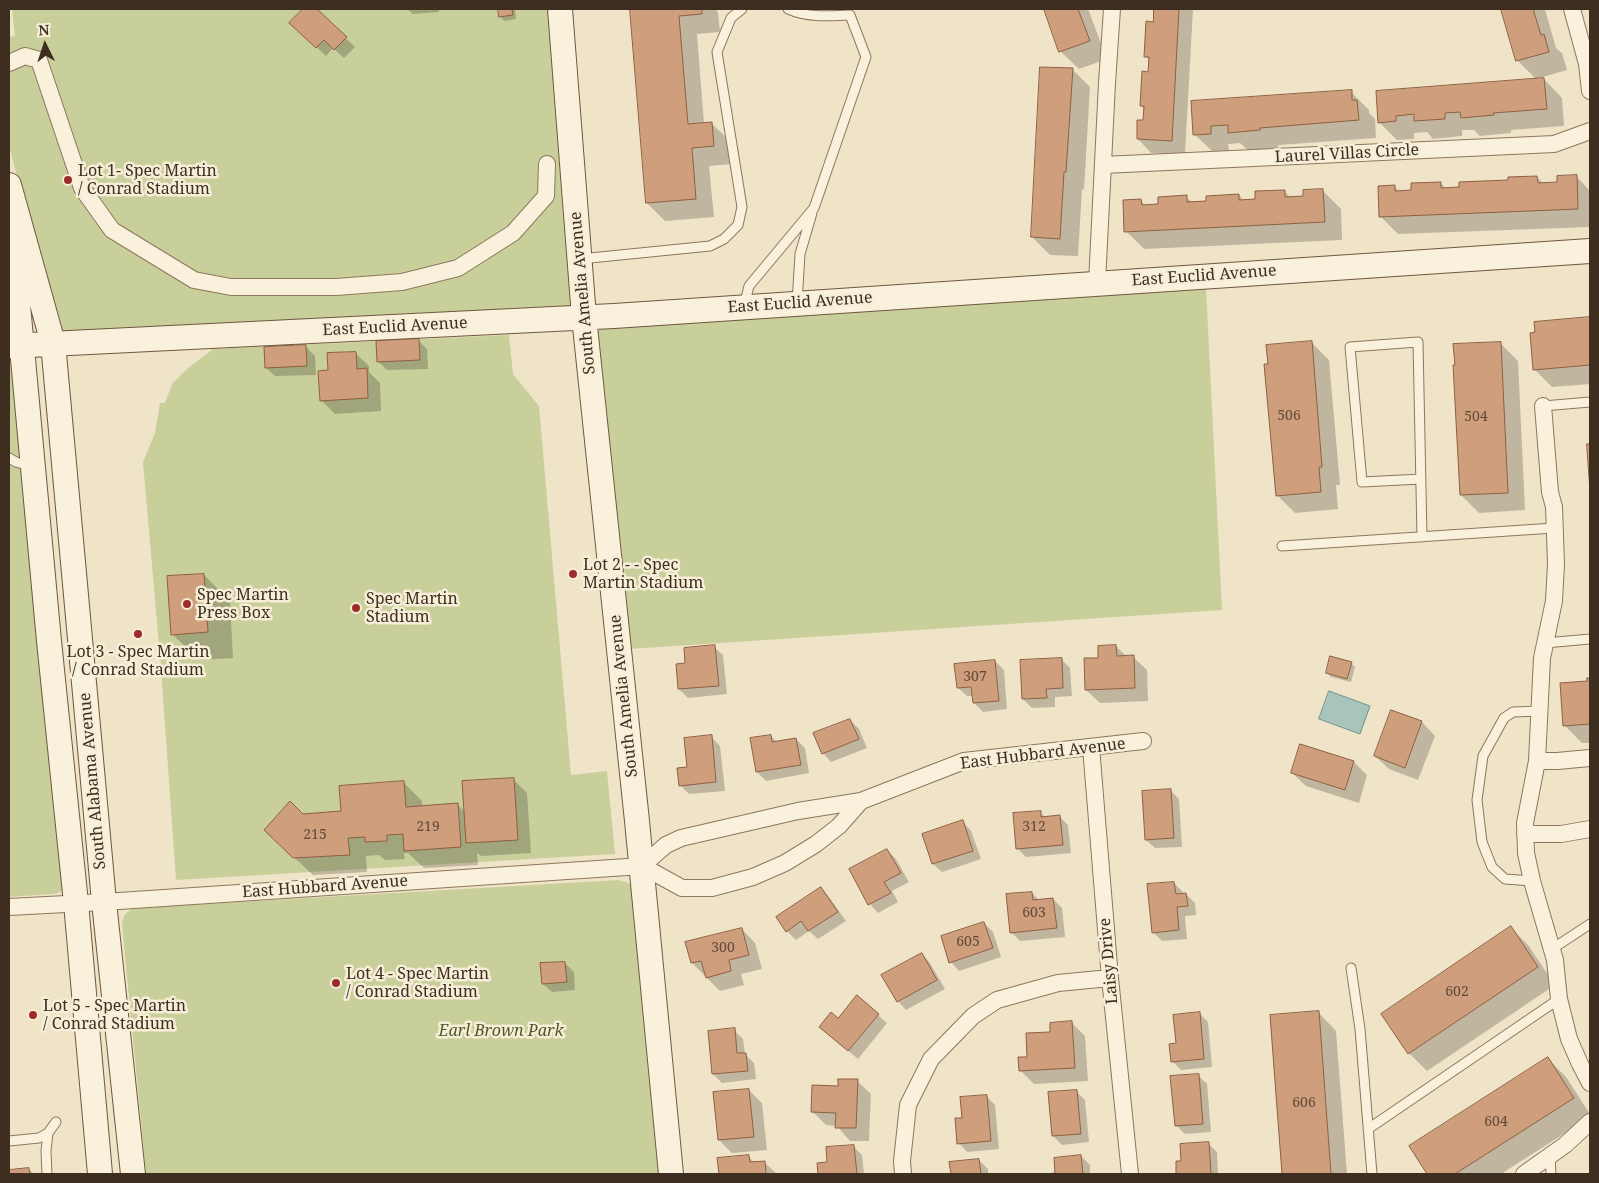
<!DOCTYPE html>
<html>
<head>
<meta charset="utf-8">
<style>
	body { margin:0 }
	#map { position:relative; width:1599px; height:1183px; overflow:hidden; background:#f0e4c8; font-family:"Noto Serif",serif }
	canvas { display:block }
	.frame { position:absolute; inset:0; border:10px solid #3d2e20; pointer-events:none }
	.north { position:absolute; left:20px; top:20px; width:50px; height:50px; -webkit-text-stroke:4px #f7eed8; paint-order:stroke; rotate:356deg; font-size:14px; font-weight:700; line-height:20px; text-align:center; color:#3d2e20 }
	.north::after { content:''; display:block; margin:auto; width:18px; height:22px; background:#3d2e20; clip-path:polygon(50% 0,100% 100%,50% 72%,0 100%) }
</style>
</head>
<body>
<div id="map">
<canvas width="1599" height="1183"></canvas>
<div class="frame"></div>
<div class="north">N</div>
</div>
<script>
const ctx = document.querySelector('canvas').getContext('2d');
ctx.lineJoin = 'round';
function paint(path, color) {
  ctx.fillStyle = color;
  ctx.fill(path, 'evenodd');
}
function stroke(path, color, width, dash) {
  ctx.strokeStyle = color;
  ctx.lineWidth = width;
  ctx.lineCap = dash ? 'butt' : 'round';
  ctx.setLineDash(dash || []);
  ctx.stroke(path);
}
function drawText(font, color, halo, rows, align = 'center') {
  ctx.font = font + ' "Noto Serif",serif';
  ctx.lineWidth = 5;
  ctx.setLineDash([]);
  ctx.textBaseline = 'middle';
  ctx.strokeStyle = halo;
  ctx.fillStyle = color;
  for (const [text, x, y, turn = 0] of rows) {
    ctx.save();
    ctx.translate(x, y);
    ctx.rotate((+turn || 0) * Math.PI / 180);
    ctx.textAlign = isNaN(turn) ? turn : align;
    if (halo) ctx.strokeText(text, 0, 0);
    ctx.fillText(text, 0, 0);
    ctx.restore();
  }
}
const green = new Path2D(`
	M12,9H550L574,307L60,332L27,216L9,145V37L15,36Z
	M1206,288L1222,610L629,649L595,328Z
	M509,335L513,374L539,406L571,775L607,771L615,854L176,880L161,668L143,462L155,433L160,403H165L172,384L188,368L213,349Z
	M9,355L14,362L65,886L61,892L53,894L9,897Z
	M618,880L629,883L633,889L660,1174H146L122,925C123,915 126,912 135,908Z`);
const water = new Path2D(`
	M1329,691L1370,706L1360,734L1319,719Z`);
const shadow = new Path2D(`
	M305,9H315L355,47L344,58L333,48L326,56L291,23Z
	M407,9H439V12L413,14Z
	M499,9H515L516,19L504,21L500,16Z
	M631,9H715L718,12L720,32L697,34L704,124L711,123L730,141L731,164L709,166L714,217L665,221L647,203Z
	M1045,9H1088L1107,59L1079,69L1060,51Z
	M1153,9H1193L1185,154L1151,153L1138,139L1144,122L1145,110L1141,105L1149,73L1150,61L1146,56L1155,23V11Z
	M1503,9H1545L1556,48L1562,53L1567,70L1536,79L1518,61Z
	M1072,69L1090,87L1084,190L1082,189L1078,256L1050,255L1032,237Z
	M1544,79L1562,98L1564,126L1511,130V133L1480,136L1474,130H1462V136L1433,139L1427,132L1414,133V139L1397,140L1379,122L1377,92Z
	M1351,92L1369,110V113L1375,119L1376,138L1278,145V148L1248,150L1240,143L1228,144L1229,151L1213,152L1194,134L1192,102Z
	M1576,176L1590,191V227L1398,234L1380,216L1394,186L1400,192L1412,191L1440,183L1447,189L1537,177L1544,184L1558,183Z
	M1284,191L1291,198L1304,197L1323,191L1341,209L1342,240L1144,249L1126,231L1141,201L1146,206L1159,205L1186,197L1193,203L1207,202L1239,195L1244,201L1256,200Z
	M1590,318V384L1552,387L1534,369L1536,323Z
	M418,340L427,349L428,369L387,370L378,361Z
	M1311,342L1329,360L1340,485H1336L1338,509L1295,513L1277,495Z
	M1500,343L1518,361L1525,510L1479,513L1461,495Z
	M306,347L315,356L316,375L275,376L266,368Z
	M355,353L369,366V372L380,383L381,411L335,414L321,400L329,372Z
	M204,575L230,601L233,658L199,660L172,634Z
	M1116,646L1127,657H1133L1147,670L1148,701L1100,703L1086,690L1100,659Z
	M714,647L723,655L727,694L688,698L679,689L687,664Z
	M1061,659L1070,668L1072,696L1055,697V707L1032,708L1023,699Z
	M995,661L1004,670L1007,709L983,712L974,703L973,696H967L958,688Z
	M1351,663L1355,667L1351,682L1331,677L1327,673Z
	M1588,679H1590V743H1582L1564,725L1588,682Z
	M1392,711L1422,722L1435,736L1418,780L1389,769L1375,756Z
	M850,720L859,729L867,748L831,762L823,753Z
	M771,736L777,742L796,739L805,748L809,773L766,781L757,772L752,739Z
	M711,737L720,746L725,791L689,794L680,785L689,768Z
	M1354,762L1367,775L1359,803L1306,786L1292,773Z
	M513,779L527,793L531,853L481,856L477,853L478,865L424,868L408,853H404L405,859L385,860L379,855L366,856L367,872L313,875L284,848L303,815L342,813L404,783L422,801V807L457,804L466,813Z
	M1171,791L1179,799L1182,847L1155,848L1146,840Z
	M1040,812L1046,818L1059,816L1068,825L1071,853L1026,857L1017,848Z
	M963,822L971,831L981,859L942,872L933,864Z
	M887,850L896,859L909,882L892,891L898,902L878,913L870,904Z
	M1174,883L1183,892V894H1186L1195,903L1196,915L1185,916L1187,939L1162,941L1153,932Z
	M821,888L829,897L846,921L818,939L809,931L796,940L787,931Z
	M1032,893L1040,901L1053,899L1062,908L1065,937L1020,941L1011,932Z
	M984,923L993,932L1001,957L959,971L951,962Z
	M1510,927L1528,945L1555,985L1427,1071L1409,1053L1382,1014Z
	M742,929L755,943L762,969L741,974L744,985L720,991L692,963Z
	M922,954L930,963L945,989L906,1010L898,1001Z
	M565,963L574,972L575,990L552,992L543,984Z
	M1318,1012L1336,1031L1347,1174H1283L1272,1016Z
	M1199,1013L1208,1022L1212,1067L1181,1070L1172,1061L1177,1044Z
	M878,1015L887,1023L858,1059L820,1027L838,1019Z
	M1072,1023L1085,1036L1088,1081L1034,1084L1020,1070L1028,1058L1052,1033Z
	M734,1030L743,1039L745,1054L754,1063L756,1079L722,1083L713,1074Z
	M1548,1059L1566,1077L1590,1114V1117L1501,1174H1428L1410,1147Z
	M1198,1075L1207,1084L1211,1132L1185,1134L1176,1125Z
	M857,1081L871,1094L869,1141H850L837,1126L826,1125L813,1112L839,1087Z
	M749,1090L762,1103L767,1150L732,1153L719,1140Z
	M1076,1091L1085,1100L1089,1142L1062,1145L1053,1136Z
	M986,1096L995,1105L999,1149L967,1152L959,1143L963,1119Z
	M1208,1143L1217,1152L1218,1174H1177V1163L1183,1162Z
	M853,1146L862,1155L864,1174H819L818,1164L828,1163Z
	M748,1156L755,1163L764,1162L777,1174H720L718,1159Z
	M1081,1156L1090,1165V1174H1056L1055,1159Z
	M979,1160L988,1169V1174H952L951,1163Z
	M29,1169L34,1174H9V1171Z`);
const building = new Path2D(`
	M303,9H317L347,37L334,50L324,40L316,48L289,23Z
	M498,9H512L513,15L499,17Z
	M630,9H702V14L679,16L688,124L712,122L714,146L692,148L696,199L646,203Z
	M1044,9H1078L1090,41L1059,52Z
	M1154,9H1179L1172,141L1137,139V120H1143L1144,106H1140L1142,71L1148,72L1149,57H1144L1146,21L1153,22Z
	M1501,9H1533L1541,35L1544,34L1549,52L1516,61Z
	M1040,67L1073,68L1066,172H1064L1060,239L1031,237Z
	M1544,78L1547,109L1493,113L1494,115L1461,118L1460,112L1445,113V119L1414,121V114L1396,116V121L1378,123L1376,91Z
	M1352,90V100H1357L1359,120L1260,128V130L1228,133V125L1211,126V134L1193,135L1191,101Z
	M1577,175L1578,209L1379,217L1378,186L1395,185V191L1411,190V183L1441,182V188L1459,187V182L1508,180V177L1537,176L1538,183L1557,182V176Z
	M1323,189L1325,222L1124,232L1123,200L1141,199L1142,205L1158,204V197L1187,195V202L1206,201V196L1239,194V200L1255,199V191L1285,190V197L1303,196V190Z
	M1590,317V365L1533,370L1530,333L1535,332L1534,322Z
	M419,339L420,360L377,362L376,341Z
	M1312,341L1322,467H1319L1321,492L1276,496L1264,364H1268L1266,345Z
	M1501,342L1508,493L1460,495L1453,365H1455L1453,344Z
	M306,345L307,366L265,368L264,347Z
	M356,352L357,369L367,368L368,398L320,401L318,371L328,370L327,353Z
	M1587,444H1590V490Z
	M204,574L208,632L171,635L167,576Z
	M715,645L719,686L678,689L676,664L685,663L684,648Z
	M1116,645L1117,656L1134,655L1135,688L1085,690L1084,658H1098V646Z
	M1330,656L1352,662L1347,679L1326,673Z
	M1062,658L1063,688L1046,689L1047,698L1022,699L1020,660Z
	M995,660L999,701L973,703L971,687L957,688L954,664Z
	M1587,678H1590V724L1563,726L1560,683L1587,681Z
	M1391,710L1422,721L1405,768L1374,756Z
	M850,719L859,739L822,754L813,733Z
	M712,735L716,782L679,786L677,768L687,767L684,738Z
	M771,735L772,742L796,738L801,765L756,772L750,738Z
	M1300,744L1354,761L1345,790L1291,773Z
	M514,778L518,840L466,843L462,781Z
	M404,781L406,807L458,803L461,847L404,851L403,834L387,835V841L365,842V837L348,838L350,855L293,858L264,830L290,801L303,814L341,811L339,786Z
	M1171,789L1174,838L1145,840L1142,791Z
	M1041,811V817L1060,815L1063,845L1016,849L1013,813Z
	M963,820L973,851L932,864L922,834Z
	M887,849L901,873L884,882L891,893L868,905L849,869Z
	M1174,882L1176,894L1186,893L1188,906L1177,907L1179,930L1152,933L1147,884Z
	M821,887L838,912L808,931L801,921L786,932L776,917Z
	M1032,892L1033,900L1053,898L1057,928L1010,933L1006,894Z
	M984,922L993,948L949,963L941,936Z
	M1511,926L1538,967L1408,1054L1381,1014Z
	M742,928L749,955L729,960L731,971L706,978L701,961L691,963L685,942Z
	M922,953L937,980L897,1002L881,975Z
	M565,962L567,982L542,984L540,963Z
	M857,995L879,1014L848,1051L819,1027L831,1012L838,1018Z
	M1319,1011L1331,1174H1282L1270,1015Z
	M1200,1012L1204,1059L1171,1062L1169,1044L1176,1043L1173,1015Z
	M1072,1021L1075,1068L1019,1071L1018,1057H1027L1026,1033L1050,1032V1023Z
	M735,1028L737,1053H746L748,1071L712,1074L708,1031Z
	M1548,1057L1574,1098L1455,1174H1427L1409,1146Z
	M1199,1074L1203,1124L1175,1126L1170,1076Z
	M838,1079H858L856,1128H835L836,1113L811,1112L812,1085L838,1086Z
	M749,1089L754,1137L718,1140L713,1092Z
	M1077,1090L1081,1134L1052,1136L1048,1092Z
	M987,1095L991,1141L957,1144L955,1118H962L960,1097Z
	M1209,1142L1211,1174H1176V1161H1181L1180,1144Z
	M854,1145L857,1174H818L817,1163L827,1162L826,1147Z
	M749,1155L750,1162L765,1161L766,1174H719L717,1158Z
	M1081,1155L1083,1174H1047L1055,1173L1054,1158Z
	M979,1159L981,1174H951L949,1162Z
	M29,1168L30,1174H9V1170Z`);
const lane = new Path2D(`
	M580,259L710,246L724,239L738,225L742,207L717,52L731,18L742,9
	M797,303L800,254L812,213
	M744,306L749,286L814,208L866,57L850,15C829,16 808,18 788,9
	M1543,406L1590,402
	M9,458L16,462L30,466
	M1421,479L1362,482L1350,347L1418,342L1422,537
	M1282,546L1554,528
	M1545,643L1590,639
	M1532,881L1505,879L1492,867L1482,842L1477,800L1483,756L1504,718L1513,712L1540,711
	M1552,949L1590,924
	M1351,968L1360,1029L1372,1174
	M1368,1129L1559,999
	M9,1141L39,1138L48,1133L56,1122
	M1550,1156L1551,1174
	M47,1174L46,1151L48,1133`);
const street = new Path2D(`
	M1572,9L1587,64L1590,91
	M9,63L25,56L39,60L82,188L112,230L194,280L231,287H336L402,282L458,268L513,233L546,196L547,164
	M1103,165L1554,144L1590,131
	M1097,283L1107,83L1112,9
	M1543,406L1550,492L1554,507L1556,564L1554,601L1542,658L1537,761L1525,823L1526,853L1532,881L1555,960L1559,999L1569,1039L1580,1064L1590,1083
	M1091,747L1110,978L1130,1174
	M1537,761H1557L1590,758
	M861,801L964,761L1143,741
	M1525,834H1561L1590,829
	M9,907L104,902L642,866L682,888H712L753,877L785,863L816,844L839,826L861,801L798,811L681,838L666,845L642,866
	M903,1174L902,1161L908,1105L931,1059L973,1016L997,1000L1058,983L1110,978
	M1524,1174L1565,1145L1590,1122`);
const secondary = new Path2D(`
	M560,9L584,317L637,821L671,1174
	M9,185L53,343L104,902L133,1174
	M12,240L49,641L76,903L100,1174
	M9,346L614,316L1590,251`);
const markers = [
	[68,180,5,"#9e2a2b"],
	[573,574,5,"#9e2a2b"],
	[187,604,5,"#9e2a2b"],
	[356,608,5,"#9e2a2b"],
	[138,634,5,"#9e2a2b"],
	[336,983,5,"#9e2a2b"],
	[33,1015,5,"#9e2a2b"]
];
const numberNames = [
	["506",1289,416],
	["504",1476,417],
	["307",975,677],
	["219",428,827],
	["312",1034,827],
	["215",315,835],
	["603",1034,913],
	["605",968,942],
	["300",723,948],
	["602",1457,992],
	["606",1304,1103],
	["604",1496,1122]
];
const streetNames = [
	["Laurel Villas Circle",1347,154,-3],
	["East Euclid Avenue",1204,276,-4],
	["South Amelia Avenue",583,293,-95],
	["East Euclid Avenue",800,303,-4],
	["East Euclid Avenue",395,327,-3],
	["South Amelia Avenue",624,696,-96],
	["East Hubbard Avenue",1043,754,-7],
	["South Alabama Avenue",93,781,-95],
	["East Hubbard Avenue",325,887,-4],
	["Laisy Drive",1109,961,-95]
];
const poiNames = [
	["Lot 1- Spec Martin",78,171],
	["/ Conrad Stadium",78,189],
	["Lot 2 - - Spec",583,565],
	["Martin Stadium",583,583],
	["Spec Martin",197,595],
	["Press Box",197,613],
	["Spec Martin",366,599],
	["Stadium",366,617],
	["Lot 3 - Spec Martin",138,652,"center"],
	["/ Conrad Stadium",138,670,"center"],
	["Lot 4 - Spec Martin",346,974],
	["/ Conrad Stadium",346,992],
	["Lot 5 - Spec Martin",43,1006],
	["/ Conrad Stadium",43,1024]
];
const parkNames = [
	["Earl Brown Park",501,1031]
];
paint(green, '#c9cf9b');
paint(water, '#a9c4bc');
stroke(water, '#6f938a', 1);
paint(shadow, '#0003');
paint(building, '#cf9f7d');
stroke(building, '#8d5f41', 1);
stroke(lane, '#8d765c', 11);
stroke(street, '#8d765c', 18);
stroke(secondary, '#6f573f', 26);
stroke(lane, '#faf1dc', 9);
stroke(street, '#faf1dc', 16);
stroke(secondary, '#faf1dc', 24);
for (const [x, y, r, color] of markers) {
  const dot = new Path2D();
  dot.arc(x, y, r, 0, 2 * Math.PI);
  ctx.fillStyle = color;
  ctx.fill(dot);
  stroke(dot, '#f7eed8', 2);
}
drawText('14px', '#624a37', null, numberNames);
drawText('16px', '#3d2e20', '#f7eed8', streetNames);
drawText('16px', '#3d2e20', '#f7eed8', poiNames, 'left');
drawText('italic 16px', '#4d5a26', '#f7eed8', parkNames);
</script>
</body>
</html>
